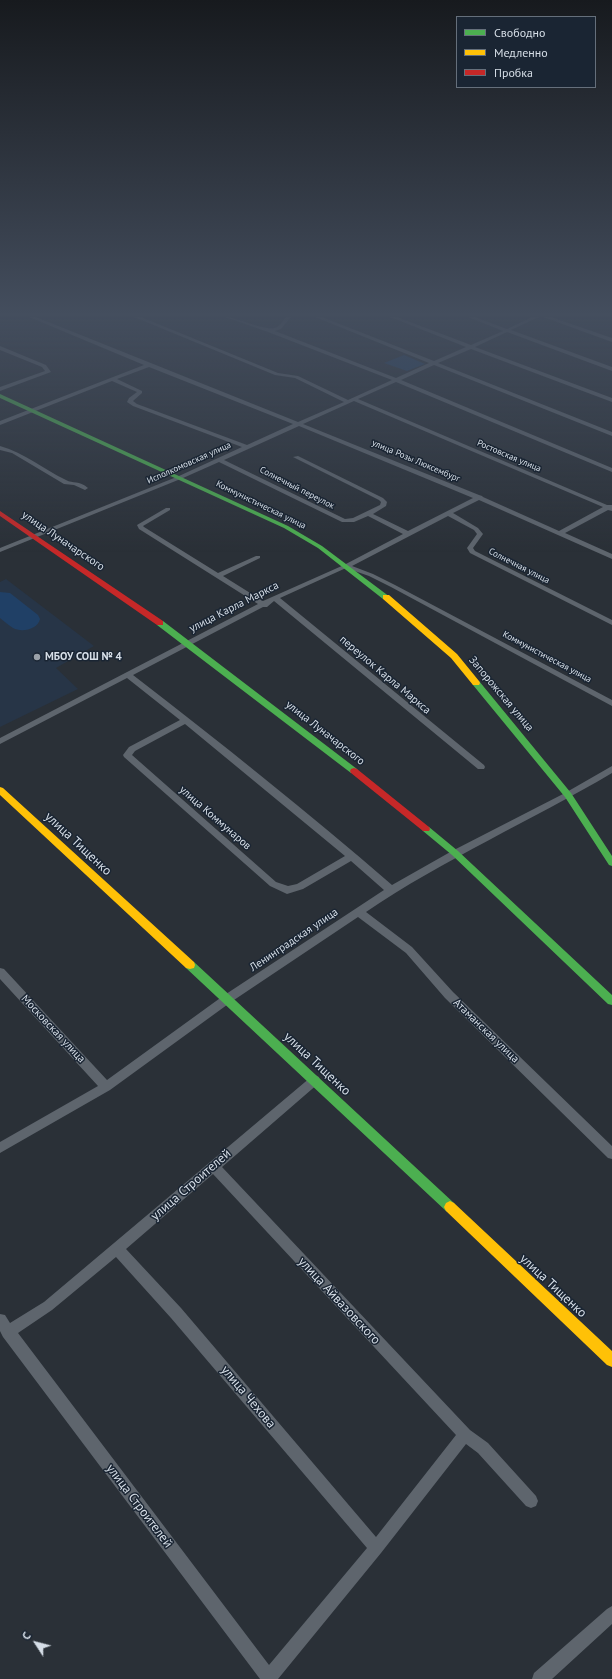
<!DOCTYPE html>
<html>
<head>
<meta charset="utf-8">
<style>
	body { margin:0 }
	#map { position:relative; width:612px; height:1679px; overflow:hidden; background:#2a3037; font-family:"PT Sans",sans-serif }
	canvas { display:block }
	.legend { position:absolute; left:456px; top:16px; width:140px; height:72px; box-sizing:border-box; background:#1a2533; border:1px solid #656f7b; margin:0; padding:5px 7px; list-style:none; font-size:12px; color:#d6dee7 }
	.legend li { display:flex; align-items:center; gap:8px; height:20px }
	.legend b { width:20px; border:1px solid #656f7b }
	.north { position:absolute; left:16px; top:1623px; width:40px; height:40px; -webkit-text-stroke:3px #1a2533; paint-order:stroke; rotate:306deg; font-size:11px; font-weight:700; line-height:16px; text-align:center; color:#d6dee7 }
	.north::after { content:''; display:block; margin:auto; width:14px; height:18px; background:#d6dee7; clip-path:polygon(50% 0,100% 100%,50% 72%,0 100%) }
</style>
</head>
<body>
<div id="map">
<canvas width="612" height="1679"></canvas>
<ul class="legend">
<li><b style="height:5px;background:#4caf50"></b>Свободно</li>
<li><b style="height:5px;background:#ffc107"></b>Медленно</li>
<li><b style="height:5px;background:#c62828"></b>Пробка</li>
</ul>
<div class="north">С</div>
</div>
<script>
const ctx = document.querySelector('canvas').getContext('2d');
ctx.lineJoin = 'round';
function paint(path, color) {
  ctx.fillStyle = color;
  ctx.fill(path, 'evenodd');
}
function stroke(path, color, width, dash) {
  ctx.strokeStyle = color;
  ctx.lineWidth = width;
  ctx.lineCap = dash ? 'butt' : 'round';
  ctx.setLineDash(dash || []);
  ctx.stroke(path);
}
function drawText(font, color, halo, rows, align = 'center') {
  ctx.font = font + ' "PT Sans",sans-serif';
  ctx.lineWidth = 3;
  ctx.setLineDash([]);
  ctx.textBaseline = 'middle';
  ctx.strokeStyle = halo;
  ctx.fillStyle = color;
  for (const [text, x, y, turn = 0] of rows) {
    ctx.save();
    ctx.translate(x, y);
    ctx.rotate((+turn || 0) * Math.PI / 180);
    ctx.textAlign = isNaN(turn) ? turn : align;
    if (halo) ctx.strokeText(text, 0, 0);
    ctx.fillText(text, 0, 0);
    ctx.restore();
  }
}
const built = new Path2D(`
	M6,579L94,646L56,668L78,689L0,727V582Z`);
const green = new Path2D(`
	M404,355L425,364L407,371L384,363Z
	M0,592L10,593L38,615L40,619C38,629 22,633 13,628C8,625 4,621 0,618Z`);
const street = new Path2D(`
	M29,317H36L298,422L344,402L295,378L275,375L134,317H141L278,373L298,376L348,400L392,380L268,332L225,317C238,317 268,333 277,327C281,325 283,320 286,317H291L281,329L275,331L396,378L429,363L315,317H322L434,361L466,347L390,317H397L471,345L503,331L468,317H475L507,329L532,317H539L511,330L612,367V371L507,332L475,347L612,398V402L471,349L438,363L612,432V436L434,365L401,380L612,468V472L396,382L358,399L607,505H612V511L608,510L565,533L612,554V559L479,500L453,513L478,528L483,534L473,548L475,551L612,620V625L470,553L467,548L477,534L474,530L448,516L352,566L373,574L395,585L612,700V706L391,587L369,576L346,568L280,598L484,765L485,767L484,769H478L274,601L267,607H263L133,675C221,743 308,812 392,885L452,851L565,793L612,766V773C531,821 444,859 366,912L412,947L453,992L612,1146V1159L608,1158L445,998L406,953L358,917L231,1002L110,1090L0,1153V1142L98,1086L0,979V968L4,969L107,1080L223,996L384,890L351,861L303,889L287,894L270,886L124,757L123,755L129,747L180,720L127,678L0,744V738L258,604L139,529L137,525L166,508H170V510L143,526L144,527L218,573L256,556H260V558L223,576L263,601L344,565L403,534L368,516L354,522H342L219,462L183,478L0,552V548L179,476L242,447L133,406L127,402L129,398L137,392L112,381L0,425V421L144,365ZM149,367L293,424L247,445L137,404L133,401L142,393V391L117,379ZM354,401L603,507L559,531L483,497L482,496L479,495L303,424ZM299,426L473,498L408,531L373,514L386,506L387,502L383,498L298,456L293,457L379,500L381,502L380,505L353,518L345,519L224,460ZM185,724L345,856L297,884L288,886L276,882L132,755L135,751Z
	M543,317H551L612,338V342Z
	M0,346L46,365L51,372L0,391V387L45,371L42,367L0,350Z
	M0,446C25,453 43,469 66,480C73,484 79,480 88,488L85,490L74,485L64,484L12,453L0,450Z
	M315,1075L319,1077L320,1080L319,1083L222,1167L470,1430L488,1443L536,1496L538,1501L536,1506L531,1508L526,1506L478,1453L466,1444L381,1553L278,1679H260L3,1337L0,1331V1314L5,1315L10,1323L44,1302L311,1077ZM213,1174L456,1435L376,1537L181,1308L126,1249ZM116,1257L171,1318L367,1548L269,1665L18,1333L52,1310Z
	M612,1606V1624L552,1679H532L534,1673L607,1609Z`);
const fast = new Path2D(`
	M0,394L288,526L322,546L390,597L386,599H383L318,548L284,528L0,398Z
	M157,621H163L357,769L358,771L357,773H351L157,625Z
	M473,681H479L571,793L612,856V866L609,865L565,797L473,685L472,683Z
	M426,826L429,827L458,851L612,995V1005L608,1004L452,855L423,831L422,829L423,827Z
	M190,961L194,962L454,1203L456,1207L454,1211L450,1213L446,1211L186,968L185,965L186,962Z`);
const slow = new Path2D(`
	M383,595H389L457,654L479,681L480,683L479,685H473L451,658L383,599Z
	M0,787L3,788L194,962L195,965L194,968L190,969L186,968L0,795Z
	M450,1201L454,1203L612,1351V1367L607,1365L446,1211L444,1207L446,1203Z`);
const jam = new Path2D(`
	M0,511L163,621V625H157L0,516Z
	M354,768L357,769L429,827L430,829L429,831H423L351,773L350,771L351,769Z`);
const markers = [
	[37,657,4,"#9aa1a9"]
];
const farStreetnames = [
	["Ростовская улица",509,456,23],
	["улица Розы Люксембург",416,461,23],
	["Исполкомовская улица",189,463,-24],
	["Солнечный переулок",297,488,27],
	["Коммунистическая улица",261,505,26],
	["Солнечная улица",519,566,27],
	["Коммунистическая улица",547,657,28]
];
const streetNames = [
	["улица Луначарского",63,541,34],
	["улица Карла Маркса",234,607,-27],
	["переулок Карла Маркса",385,675,40],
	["Запорожская улица",501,694,50],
	["улица Луначарского",325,733,38],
	["улица Коммунаров",215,818,41],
	["Ленинградская улица",294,940,-34],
	["Московская улица",53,1029,47],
	["Атаманская улица",486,1031,44]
];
const poiNames = [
	["МБОУ СОШ № 4",45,657]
];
const nearStreetnames = [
	["улица Тищенко",78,844,43],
	["улица Тищенко",317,1064,43],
	["улица Строителей",191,1185,-41],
	["улица Тищенко",553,1286,43],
	["улица Айвазовского",339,1301,47],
	["улица Чехова",248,1397,50],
	["улица Строителей",139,1506,53]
];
paint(built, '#273547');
paint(green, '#204066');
paint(street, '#5e656d');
paint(fast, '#4caf50');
paint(slow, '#ffc107');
paint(jam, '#c62828');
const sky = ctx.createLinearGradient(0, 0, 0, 552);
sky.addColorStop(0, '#171a1e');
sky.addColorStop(0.57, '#444e5e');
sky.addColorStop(1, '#444e5e00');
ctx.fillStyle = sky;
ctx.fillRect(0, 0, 612, 552);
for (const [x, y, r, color] of markers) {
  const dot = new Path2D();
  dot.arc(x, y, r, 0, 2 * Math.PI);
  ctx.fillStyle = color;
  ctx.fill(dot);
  stroke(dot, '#1a2533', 1.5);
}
drawText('9px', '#d6dee7', '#1a2533', farStreetnames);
drawText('11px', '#d6dee7', '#1a2533', streetNames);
drawText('bold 11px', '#d6dee7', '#1a2533', poiNames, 'left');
drawText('13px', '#d6dee7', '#1a2533', nearStreetnames);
</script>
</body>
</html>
